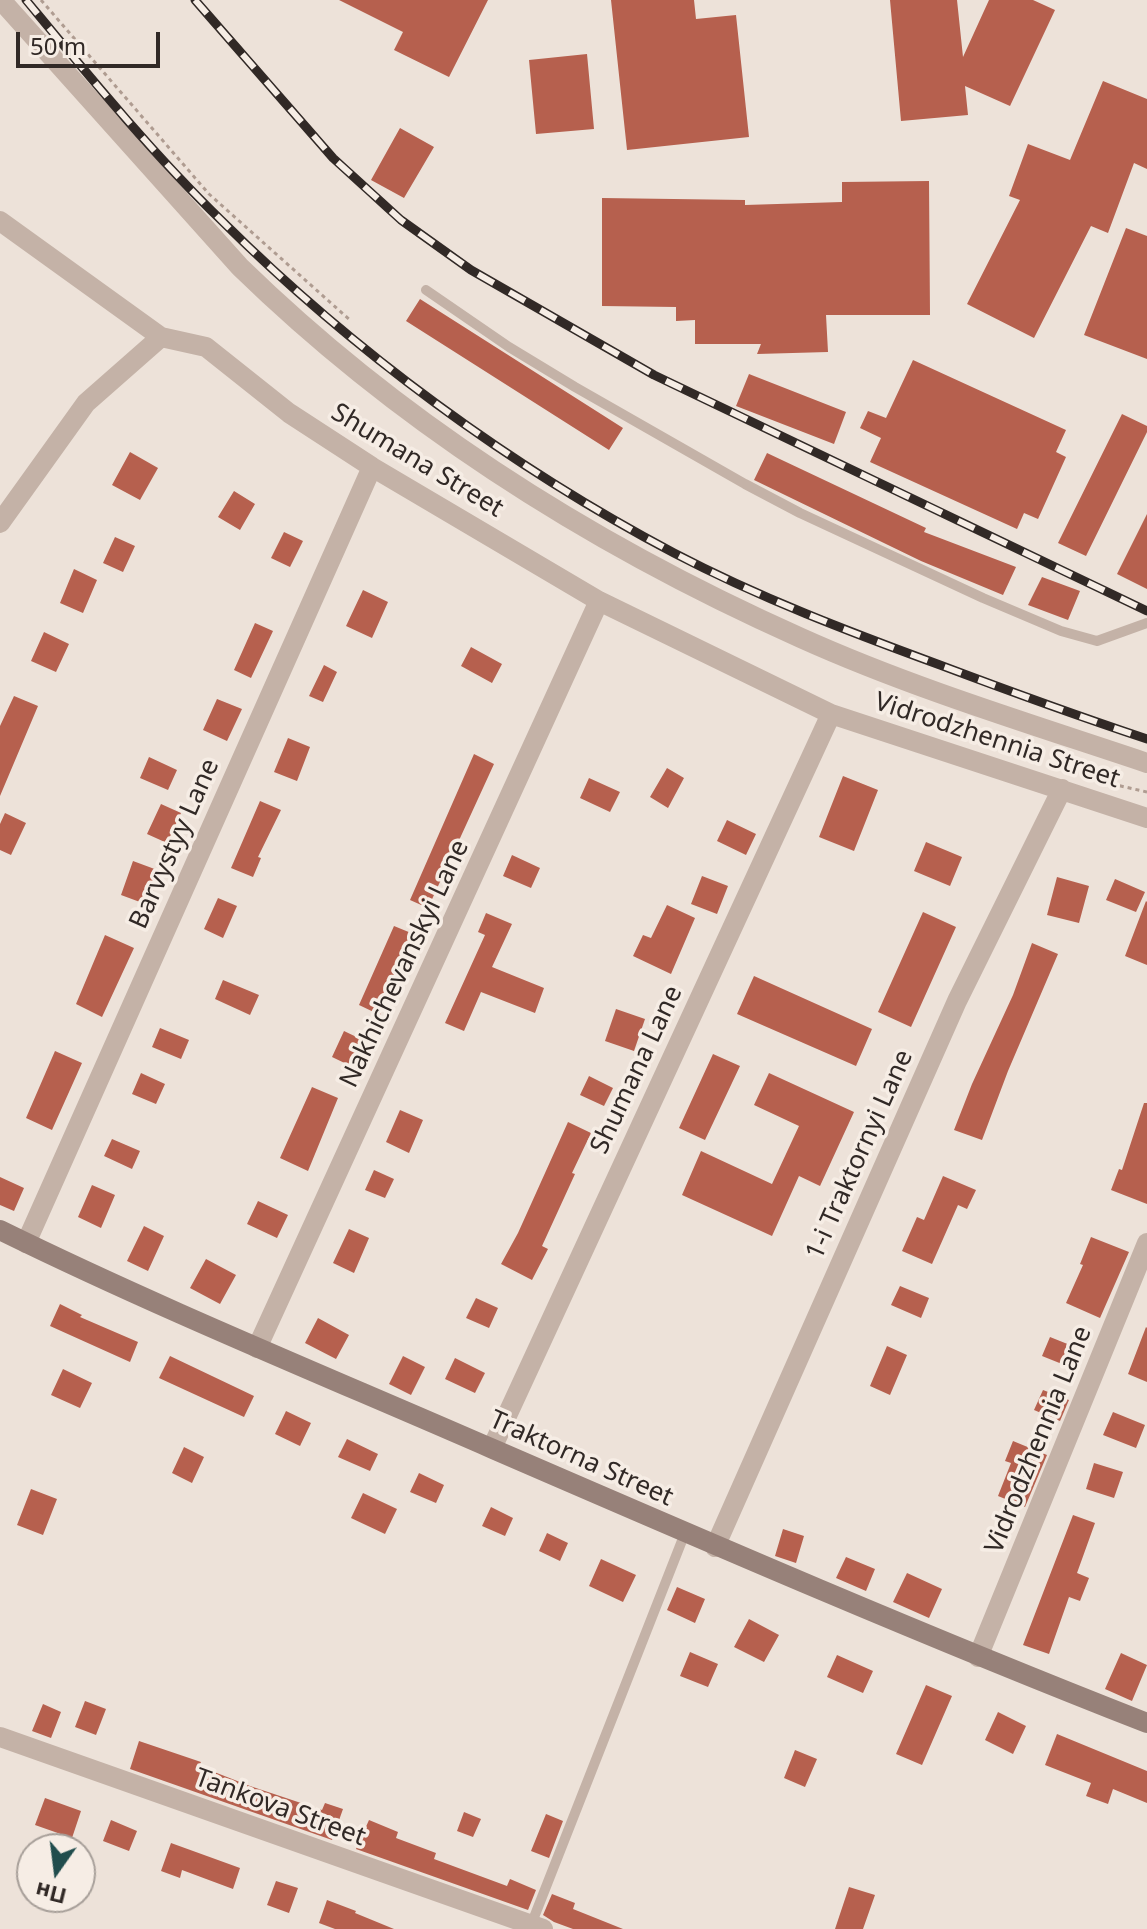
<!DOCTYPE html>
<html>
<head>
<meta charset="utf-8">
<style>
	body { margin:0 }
	#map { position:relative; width:1147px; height:1929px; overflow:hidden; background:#ede2d9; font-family:"Noto Sans",sans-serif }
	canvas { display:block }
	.north { position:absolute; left:16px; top:1833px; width:80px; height:80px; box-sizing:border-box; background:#f6ede5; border:2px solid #a79f99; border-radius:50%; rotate:194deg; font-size:22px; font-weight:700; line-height:32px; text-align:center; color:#312926 }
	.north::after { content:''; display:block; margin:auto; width:28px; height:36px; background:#214d4d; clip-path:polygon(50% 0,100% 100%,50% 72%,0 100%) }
	.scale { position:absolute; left:16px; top:32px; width:144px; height:36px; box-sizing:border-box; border:4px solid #312926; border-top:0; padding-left:10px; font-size:24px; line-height:28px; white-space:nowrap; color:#312926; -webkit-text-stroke:6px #f6ede5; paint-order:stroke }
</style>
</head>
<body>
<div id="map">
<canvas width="1147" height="1929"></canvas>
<div class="north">Пн</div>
<div class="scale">50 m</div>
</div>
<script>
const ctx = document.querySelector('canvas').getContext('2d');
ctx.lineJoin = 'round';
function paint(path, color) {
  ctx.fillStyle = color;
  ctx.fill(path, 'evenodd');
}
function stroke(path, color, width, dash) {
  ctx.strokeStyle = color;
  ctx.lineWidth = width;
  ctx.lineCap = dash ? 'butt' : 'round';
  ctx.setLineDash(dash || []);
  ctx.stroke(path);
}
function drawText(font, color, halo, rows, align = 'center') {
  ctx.font = font + ' "Noto Sans",sans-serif';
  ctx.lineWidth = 7;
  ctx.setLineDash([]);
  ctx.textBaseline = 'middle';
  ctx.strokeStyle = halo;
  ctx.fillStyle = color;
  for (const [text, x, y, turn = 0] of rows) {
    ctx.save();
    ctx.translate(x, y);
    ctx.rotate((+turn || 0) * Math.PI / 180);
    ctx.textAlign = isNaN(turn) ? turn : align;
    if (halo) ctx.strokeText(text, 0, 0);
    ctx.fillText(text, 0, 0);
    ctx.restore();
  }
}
const building = new Path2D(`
	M339,0H488L449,77L394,50L403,32Z
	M611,0H694L696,19L736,15L749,137L627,150Z
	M890,0H957L963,57L989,0H1033L1055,10L1010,106L965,86L968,115L901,121Z
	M587,54L594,129L536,134L529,60Z
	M1103,81L1147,99V169L1134,163L1108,233L1091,226L1034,338L967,304L1020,200L1009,196L1028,144L1070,160Z
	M400,128L434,147L404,198L371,180Z
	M929,181L930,315H826L828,352L757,354L761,344H695V320L676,321V307L602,306V198L745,200V205L842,202V182Z
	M1126,228L1147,236V359L1084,335Z
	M420,299L623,428L609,450L406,321Z
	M913,360L1066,430L1056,452L1066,457L1038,519L1024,513L1017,529L870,462L881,438L860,428L868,411L886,418Z
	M749,374L846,412L834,444L736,406Z
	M1122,414L1147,426V432L1086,556L1058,543Z
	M130,452L158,468L140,500L112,485Z
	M767,453L926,528L924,532L1016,567L1003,595L921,561L754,480Z
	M234,491L255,504L240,530L218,517Z
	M1147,514V589L1117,574Z
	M284,532L303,541L290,567L271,558Z
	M115,537L135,546L123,572L103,563Z
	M74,569L97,580L83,613L60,603Z
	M1042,577L1080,591L1068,620L1028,605Z
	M363,590L388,602L372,638L346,626Z
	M255,623L273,631L251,678L234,670Z
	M44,632L69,644L56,672L31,661Z
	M471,647L502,664L492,683L461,666Z
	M324,665L337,672L323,702L309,696Z
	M14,696L38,706L0,796V726Z
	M217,699L242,709L227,741L203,730Z
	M288,738L310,747L297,781L274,772Z
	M474,754L494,764L428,908L410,900Z
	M149,757L177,770L168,790L140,778Z
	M667,768L684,778L668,808L650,797Z
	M843,776L878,790L854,851L819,837Z
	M589,778L620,792L610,812L580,798Z
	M260,801L281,810L258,857L261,858L253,877L231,868Z
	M161,804L181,813L167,843L147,834Z
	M5,813L26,823L11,855L0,850V824Z
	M727,820L756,834L746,855L717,841Z
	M926,842L962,857L950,886L914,871Z
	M512,855L540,868L531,888L503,876Z
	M133,861L160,871L148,905L121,895Z
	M702,876L728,886L717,914L691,904Z
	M1057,877L1089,886L1079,923L1047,915Z
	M1115,879L1145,892L1136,912L1106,900Z
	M218,898L237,906L223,938L204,929Z
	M1146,901L1147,902V965L1125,956Z
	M667,905L695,918L671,974L633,956L643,935L651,938Z
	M923,912L956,927L911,1027L878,1012Z
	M486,913L512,924L492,967L544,988L535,1013L481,992L464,1031L445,1023L485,935L478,932Z
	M394,926L416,935L380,1015L359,1005Z
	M105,935L134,948L102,1017L76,1004Z
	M1032,943L1058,954L1008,1071L982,1140L954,1130L972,1084L1013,995Z
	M754,976L872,1029L856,1066L737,1014Z
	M223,980L259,995L250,1015L215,999Z
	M616,1009L645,1019L634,1051L605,1041Z
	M160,1028L189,1040L181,1059L152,1047Z
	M344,1031L367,1042L355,1068L332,1057Z
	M55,1051L82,1063L52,1130L26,1118Z
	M713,1054L740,1066L705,1140L679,1128Z
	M141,1073L165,1084L156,1104L132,1094Z
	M769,1073L854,1112L820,1186L799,1176L772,1236L682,1195L701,1151L772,1184L799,1126L754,1105Z
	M589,1076L613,1088L604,1106L580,1095Z
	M312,1087L338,1098L308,1171L280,1158Z
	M1144,1103H1147V1204L1111,1190L1119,1169L1122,1170Z
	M400,1110L423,1120L409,1153L386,1142Z
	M568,1122L591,1133L572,1173L575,1174L542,1246L548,1249L532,1280L501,1264L518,1233Z
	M112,1139L140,1151L132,1169L104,1156Z
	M374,1170L394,1179L385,1198L365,1190Z
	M943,1176L976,1190L967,1209L958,1205L932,1264L902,1251L917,1217L924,1220Z
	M0,1177L24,1188L14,1211L0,1205Z
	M92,1185L115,1195L101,1228L78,1217Z
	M258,1201L288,1215L277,1238L247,1224Z
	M144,1226L164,1236L148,1271L127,1261Z
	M349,1229L369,1238L354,1273L333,1263Z
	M1091,1237L1129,1252L1100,1318L1066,1303L1083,1265L1080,1264Z
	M206,1259L236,1275L220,1304L190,1288Z
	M900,1286L929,1298L921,1318L891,1305Z
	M476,1298L498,1308L489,1328L466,1318Z
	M60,1304L82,1315L80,1317L138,1342L130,1362L50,1326Z
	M318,1318L349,1335L336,1359L305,1343Z
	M1146,1327L1147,1328V1382L1128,1374Z
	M1050,1337L1075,1347L1067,1366L1042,1356Z
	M887,1346L907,1355L890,1395L870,1386Z
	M170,1356L254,1396L244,1417L159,1378Z
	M403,1356L425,1367L411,1395L389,1384Z
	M455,1358L485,1373L475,1393L445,1379Z
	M63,1369L92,1383L80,1408L51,1395Z
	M1043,1390L1069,1400L1060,1421L1034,1410Z
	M286,1411L311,1423L300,1446L275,1434Z
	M1113,1412L1145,1425L1136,1448L1103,1435Z
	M347,1439L378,1454L370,1471L338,1457Z
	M1013,1441L1047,1455L1025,1507L998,1496L1011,1463L1005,1461Z
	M184,1447L204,1457L192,1483L172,1473Z
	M1094,1463L1123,1472L1114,1498L1086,1489Z
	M419,1473L444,1485L436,1503L410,1492Z
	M31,1489L57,1499L43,1535L17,1525Z
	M363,1493L397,1509L385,1534L351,1518Z
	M491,1507L513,1518L505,1536L482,1526Z
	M1073,1515L1095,1523L1077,1573L1089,1578L1080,1601L1069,1597L1049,1654L1023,1645Z
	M783,1529L804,1536L796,1563L775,1556Z
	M547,1533L568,1543L560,1561L539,1551Z
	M846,1557L875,1569L866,1591L836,1578Z
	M601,1559L636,1575L623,1602L589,1586Z
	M907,1573L942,1589L929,1618L893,1602Z
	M677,1587L705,1599L695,1623L667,1610Z
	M749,1619L779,1635L764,1662L734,1647Z
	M690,1652L718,1664L708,1687L680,1676Z
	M1121,1653L1147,1665L1132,1701L1105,1689Z
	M837,1655L873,1671L863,1693L827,1677Z
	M926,1685L952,1696L922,1765L896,1754Z
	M85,1701L106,1709L96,1735L75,1727Z
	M43,1704L61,1712L51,1738L32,1731Z
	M998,1712L1026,1726L1013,1754L985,1740Z
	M1057,1734L1147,1771V1803L1113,1789L1108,1804L1086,1796L1091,1783L1045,1765Z
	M139,1741L201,1762L199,1766L250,1786L322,1810L325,1803L343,1809L332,1840L130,1769Z
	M795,1750L817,1759L805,1787L784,1778Z
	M45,1798L81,1811L72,1838L35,1825Z
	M464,1812L481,1819L473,1837L457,1831Z
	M546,1814L563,1821L549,1858L531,1851Z
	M111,1820L137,1831L129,1851L103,1841Z
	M369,1820L398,1832L396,1838L436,1853L434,1859L507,1886L510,1879L536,1890L528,1910L356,1849Z
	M171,1843L240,1868L233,1889L182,1870L180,1878L161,1871Z
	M276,1881L298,1888L289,1913L267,1905Z
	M849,1887L875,1895L863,1929H835Z
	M552,1894L575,1903L573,1909L623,1929H573L554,1922L543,1915Z
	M327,1900L356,1911L355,1913L394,1929H335L319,1923Z`);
const path = new Path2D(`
	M41,0L209,194L351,321
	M1112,784L1147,792`);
const lane = new Path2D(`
	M426,290L509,347L575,387L745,484L800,513L983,598L1061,631L1097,641L1147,623
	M531,1925L685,1533`);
const street = new Path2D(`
	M1,0L240,267C402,425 595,546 801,638C912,688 1031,724 1147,763
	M0,221L161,337L206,347L289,413L372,467L599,601L831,714L1147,818
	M0,523L86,403L161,337
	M26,1243L372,467
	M257,1348L599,601
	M492,1448L831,714
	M715,1547L957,1001L1062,789
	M978,1657L1147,1243
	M0,1737L543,1929`);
const secondary = new Path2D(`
	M0,1230C161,1309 328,1377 493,1449C710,1543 927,1637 1147,1723`);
const rail = new Path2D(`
	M26,0C89,76 151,152 222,221C353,351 511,467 674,553C760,598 850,632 940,665C1009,691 1078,716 1147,739
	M195,0L333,158L401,220L471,270L654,375L1147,611`);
const streetNames = [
	["Shumana Street",417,461,31],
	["Vidrodzhennia Street",997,741,18],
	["Barvystyy Lane",175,844,-66],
	["Nakhichevanskyi Lane",405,964,-65],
	["Shumana Lane",637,1070,-65],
	["1-i Traktornyi Lane",860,1155,-66],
	["Vidrodzhennia Lane",1039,1440,-68],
	["Traktorna Street",581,1459,24],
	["Tankova Street",280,1808,20]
];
paint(building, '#b6604e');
stroke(path, '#af9c91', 3, [4, 4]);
stroke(lane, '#c4b2a7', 10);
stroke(street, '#c4b2a7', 20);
stroke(secondary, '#978179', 20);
stroke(rail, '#312926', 9);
stroke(rail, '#f6ede5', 6, [18]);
drawText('26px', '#312926', '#f6ede5', streetNames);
</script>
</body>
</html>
